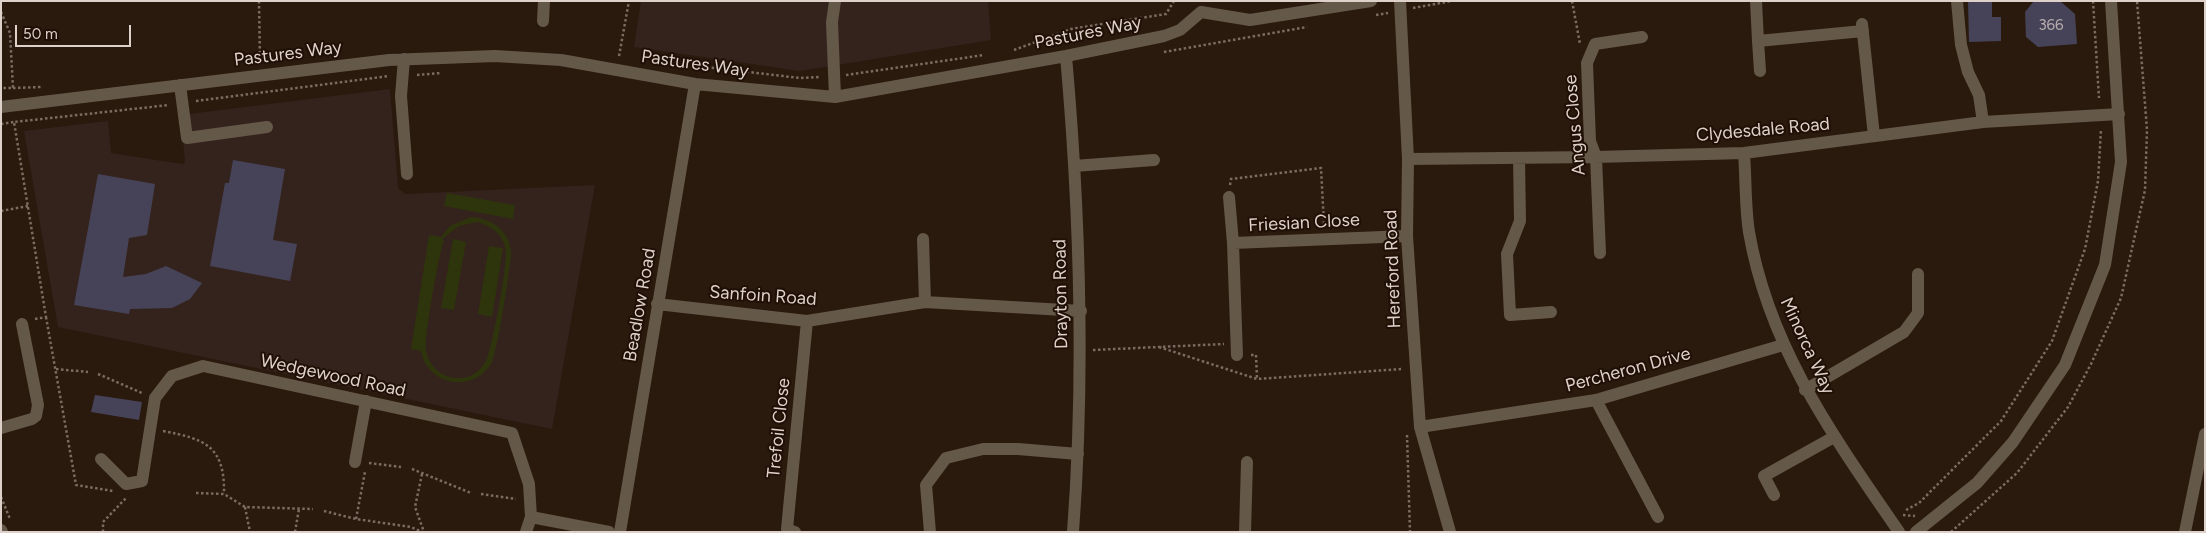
<!DOCTYPE html>
<html>
<head>
<meta charset="utf-8">
<style>
	body { margin:0 }
	#map { position:relative; width:2206px; height:533px; overflow:hidden; background:#2a190d; font-family:Figtree,sans-serif }
	canvas { display:block }
	.frame { position:absolute; inset:0; border:2px solid #ded1ca; pointer-events:none }
	.scale { position:absolute; left:15px; top:25px; width:116px; height:22px; box-sizing:border-box; border:2px solid #ded1ca; border-top:0; padding-left:6px; font-size:15px; line-height:18px; white-space:nowrap; color:#ded1ca; -webkit-text-stroke:4px #200f05; paint-order:stroke }
</style>
</head>
<body>
<div id="map">
<canvas width="2206" height="533"></canvas>
<div class="frame"></div>
<div class="scale">50 m</div>
</div>
<script>
const ctx = document.querySelector('canvas').getContext('2d');
ctx.lineJoin = 'round';
function paint(path, color) {
  ctx.fillStyle = color;
  ctx.fill(path, 'evenodd');
}
function stroke(path, color, width, dash) {
  ctx.strokeStyle = color;
  ctx.lineWidth = width;
  ctx.lineCap = dash ? 'butt' : 'round';
  ctx.setLineDash(dash || []);
  ctx.stroke(path);
}
function drawText(font, color, halo, rows, align = 'center') {
  ctx.font = font + ' Figtree,sans-serif';
  ctx.lineWidth = 4;
  ctx.setLineDash([]);
  ctx.textBaseline = 'middle';
  ctx.strokeStyle = halo;
  ctx.fillStyle = color;
  for (const [text, x, y, turn = 0] of rows) {
    ctx.save();
    ctx.translate(x, y);
    ctx.rotate((+turn || 0) * Math.PI / 180);
    ctx.textAlign = isNaN(turn) ? turn : align;
    if (halo) ctx.strokeText(text, 0, 0);
    ctx.fillText(text, 0, 0);
    ctx.restore();
  }
}
const education = new Path2D(`
	M641,1H988L991,40L800,71L634,47Z
	M390,89L398,188L405,194L595,185L552,429L58,327L24,131L108,121L111,153L182,164L185,163L181,115Z`);
const green = new Path2D(`
	M447,193L515,205L513,219L444,206Z
	M471,217C486,218 502,225 508,240C510,244 511,250 511,255C510,269 497,355 491,364C472,394 427,385 421,351L411,349L429,235L441,237L450,226ZM477,222C490,226 502,233 505,247C509,263 493,341 487,359C481,371 471,379 457,378C441,378 428,365 426,350C424,337 439,254 444,240L442,239L459,226Z
	M453,239L466,242L454,310L441,308Z
	M489,246L503,248L492,317L478,314Z`);
const building = new Path2D(`
	M1968,1H1992V17H2001V41L1969,42Z
	M2034,1H2060L2075,14L2077,44L2038,47L2026,37L2025,12Z
	M233,160L285,169L273,240L297,244L290,281L210,266L225,183H229Z
	M98,174L155,184L147,235L129,238L123,277L146,274L166,266L202,283L190,299L172,308L130,309L129,314L74,305Z
	M95,395L142,402L139,420L91,412Z`);
const path = new Path2D(`
	M259,1L260,62
	M1572,1L1580,44
	M2093,1L2099,98
	M1413,8L1452,1
	M1,12L10,33L13,88H1
	M1376,15L1388,13
	M1014,50L1071,29L1166,14L1174,1
	M1164,52L1307,27
	M619,56L629,1
	M662,62L800,78L821,77
	M417,75L441,73
	M846,75L984,55
	M13,88L41,87
	M196,101L389,76
	M1,124L14,122
	M1230,185L1231,179L1321,168L1324,225
	M1,211L28,206
	M46,317L76,485L113,491
	M35,319L46,317L14,122L169,105
	M1159,347L1257,379L1402,369
	M1093,350L1224,344
	M1251,355H1256L1257,379
	M56,369L88,372
	M98,374L142,393
	M163,431C205,439 225,446 224,494
	M1407,435L1410,532
	M369,463L401,467
	M412,469L471,493
	M422,474L415,507L424,532
	M196,493L224,494L245,507L313,509
	M481,494L516,499
	M1,497L10,519
	M245,507L250,532
	M1906,510L1919,503L2001,421L2052,341L2085,249L2098,181L2101,129
	M324,511L356,519L411,527L422,532
	M1903,515L1915,516
	M356,519L365,472
	M103,532V522L126,498
	M295,532L299,509
	M1951,532L2017,473L2068,407L2091,364L2121,298L2145,190L2147,130L2137,1`);
const minor = new Path2D(`
	M835,1L832,22L835,97
	M1400,1L1408,159L1407,236L1420,427L1450,532
	M1756,1L1758,41L1863,31
	M1957,1L1961,45L1968,72L1979,95L1983,122
	M1201,12L1250,20L1371,1
	M543,21L544,1
	M1862,24L1874,136
	M1758,41L1760,71
	M1066,56C1080,214 1085,373 1073,532
	M404,59L401,96L407,174
	M180,85L187,138L267,127
	M1,107L389,60L495,56L561,60L695,84L835,97L1066,56L1164,36L1180,30L1201,12
	M1744,153C1746,179 1745,207 1749,232C1769,348 1834,437 1899,532
	M1519,158L1520,221L1507,254L1510,315L1551,312
	M1408,159L1596,157L1744,153L1983,122L2119,114
	M1074,166L1154,160
	M1229,197L1233,243L1407,236
	M923,239L925,302
	M1233,243L1237,355
	M1600,253L1596,157L1590,141L1587,63L1595,44L1642,37
	M657,304L807,321L925,302L1081,311
	M1805,390L1904,332L1918,313V274
	M1596,400L1658,517
	M1420,427L1596,400L1783,345
	M1,428L32,419L36,416L38,405L22,324
	M101,459L126,484L142,481L155,398L172,376L203,366L512,433L529,484L531,517L609,532
	M355,462L366,401
	M1774,495L1764,476L1834,437
	M1,530L2,532
	M526,532L531,517
	M620,532L695,84
	M795,532L787,529L807,321
	M930,532L926,485L946,458L983,449H1018L1078,454
	M1245,532L1247,462
	M1916,532L1977,483L2013,442L2065,365L2105,265L2121,162L2111,1
	M2185,532L2205,434`);
const numberNames = [
	["366",2051,26]
];
const streetNames = [
	["Pastures Way",1088,33,-11],
	["Pastures Way",288,54,-7],
	["Pastures Way",695,64,8],
	["Angus Close",1575,125,-95],
	["Clydesdale Road",1763,130,-5],
	["Friesian Close",1304,223,-3],
	["Hereford Road",1393,269,-92],
	["Drayton Road",1061,294,-91],
	["Sanfoin Road",763,296,4],
	["Beadlow Road",640,305,-80],
	["Minorca Way",1807,346,65],
	["Percheron Drive",1628,370,-15],
	["Wedgewood Road",333,376,12],
	["Trefoil Close",779,428,-84]
];
paint(education, '#34231d');
paint(green, '#2e340c');
paint(building, '#464358');
stroke(path, '#7b6c62', 2.5, [2.5, 2.5]);
stroke(minor, '#645848', 12);
drawText('15px', '#b8aeae', null, numberNames);
drawText('18px', '#ded1ca', '#200f05', streetNames);
</script>
</body>
</html>
